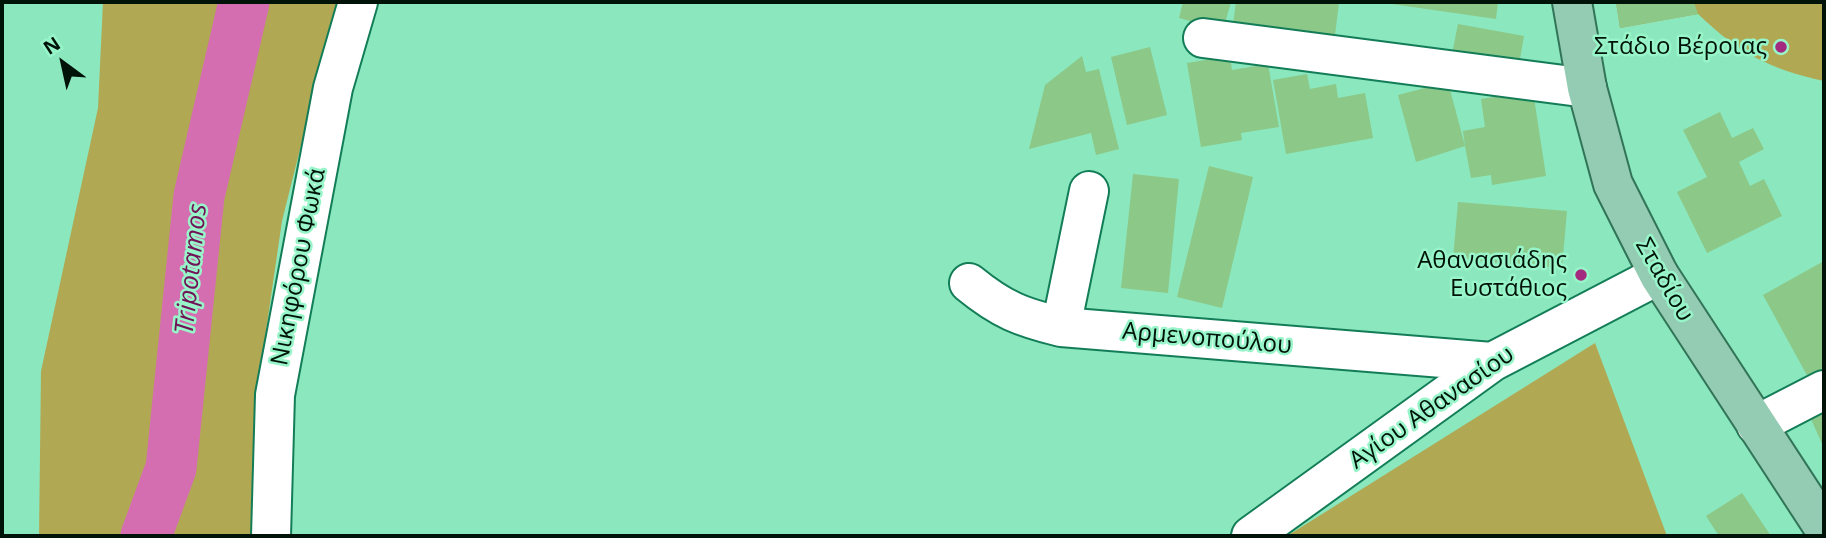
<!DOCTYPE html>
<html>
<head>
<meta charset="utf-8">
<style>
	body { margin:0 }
	#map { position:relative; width:1826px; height:538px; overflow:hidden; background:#8be7bd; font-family:"Open Sans",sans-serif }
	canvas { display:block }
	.frame { position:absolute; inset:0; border:4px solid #001308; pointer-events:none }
	.north { position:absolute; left:28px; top:28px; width:70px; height:70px; -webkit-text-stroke:5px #98f5c9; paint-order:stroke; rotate:327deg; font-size:19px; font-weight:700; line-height:28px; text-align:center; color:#001308 }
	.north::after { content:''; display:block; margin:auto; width:24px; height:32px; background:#001308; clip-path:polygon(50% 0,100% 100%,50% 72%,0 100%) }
</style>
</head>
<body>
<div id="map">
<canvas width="1826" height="538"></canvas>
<div class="frame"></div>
<div class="north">N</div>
</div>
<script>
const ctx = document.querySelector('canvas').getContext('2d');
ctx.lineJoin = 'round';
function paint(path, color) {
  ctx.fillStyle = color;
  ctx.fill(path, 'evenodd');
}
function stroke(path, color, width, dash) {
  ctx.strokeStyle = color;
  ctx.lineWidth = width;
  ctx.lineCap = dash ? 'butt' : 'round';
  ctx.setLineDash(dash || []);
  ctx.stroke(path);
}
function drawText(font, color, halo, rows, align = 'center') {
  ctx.font = font + ' "Open Sans",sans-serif';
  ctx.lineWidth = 5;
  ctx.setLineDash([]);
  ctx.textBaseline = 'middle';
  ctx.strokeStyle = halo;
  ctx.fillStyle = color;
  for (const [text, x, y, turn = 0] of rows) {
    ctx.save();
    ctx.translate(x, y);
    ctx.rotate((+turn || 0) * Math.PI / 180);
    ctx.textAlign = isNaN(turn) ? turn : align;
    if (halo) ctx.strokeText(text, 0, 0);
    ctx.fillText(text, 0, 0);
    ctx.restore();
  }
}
const green = new Path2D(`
	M103,2H337L282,221L254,413L252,536H39L41,371L98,108Z
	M1616,2H1824V81C1769,69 1739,53 1698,14L1620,28Z
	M1595,343L1667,536H1287Z`);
const river = new Path2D(`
	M146,536L171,468L199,196L244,2`);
const building = new Path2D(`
	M1183,2H1231L1223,30L1179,18Z
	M1236,2H1339L1334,44L1232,32Z
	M1378,2H1498L1496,19Z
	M1616,2H1694L1698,14L1620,28Z
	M1458,24L1524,36L1518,71L1451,59Z
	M1150,47L1167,115L1127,125L1111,57Z
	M1082,56L1086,72L1099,69L1119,149L1096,155L1091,133L1029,149L1045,85Z
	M1230,56L1232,70L1268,64L1279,127L1241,133L1242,140L1201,147L1187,63Z
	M1307,74L1310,89L1336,84L1338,98L1365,93L1373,138L1286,154L1273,80Z
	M1448,82L1465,146L1463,131L1485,127L1481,99L1533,91L1546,176L1492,185L1491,175L1471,178L1465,146L1416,162L1398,95Z
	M1720,112L1732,138L1753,128L1764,149L1739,162L1750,186L1764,179L1782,216L1707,253L1677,192L1707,177L1683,130Z
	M1209,166L1253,177L1222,308L1177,297Z
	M1133,174L1179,179L1168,293L1121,288Z
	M1458,202L1567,211L1562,268L1453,259Z
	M1824,261V370L1809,379L1763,295Z
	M1824,410V448L1810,417Z
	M1742,493L1771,536H1719L1706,516Z`);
const minor = new Path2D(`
	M1203,38L1587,88
	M969,283C1002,310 1021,317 1061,327L1492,362
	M1061,327L1089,191
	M1756,425L1824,390
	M271,536L275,395L333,88L358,2
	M1251,536L1492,362L1659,275`);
const major = new Path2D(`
	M1572,2L1587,88L1613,184L1659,275L1824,528`);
const markers = [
	[1781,47,7,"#a42a7f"],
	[1581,275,7,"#a42a7f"]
];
const poiNames = [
	["Στάδιο Βέροιας",1767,47],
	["Αθανασιάδης",1567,261],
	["Ευστάθιος",1567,289]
];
const streetNames = [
	["Νικηφόρου Φωκά",299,267,-79],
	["Σταδίου",1664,280,60],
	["Αρμενοπούλου",1207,339,5],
	["Αγίου Αθανασίου",1432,408,-35]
];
const waterNames = [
	["Tripotamos",192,269,-84]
];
paint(green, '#b1a854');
stroke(river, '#d56eb0', 51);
paint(building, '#8cc888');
stroke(minor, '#137d58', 42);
stroke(major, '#317457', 42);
stroke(minor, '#fff', 38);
stroke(major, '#94cbb3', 38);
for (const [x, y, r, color] of markers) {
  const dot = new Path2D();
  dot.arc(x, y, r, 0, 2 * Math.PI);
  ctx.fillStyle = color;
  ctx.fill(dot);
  stroke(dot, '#98f5c9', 2.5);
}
drawText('24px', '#001308', '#98f5c9', poiNames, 'right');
drawText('24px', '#001308', '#98f5c9', streetNames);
drawText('italic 26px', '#711356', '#98f5c9', waterNames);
</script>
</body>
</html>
